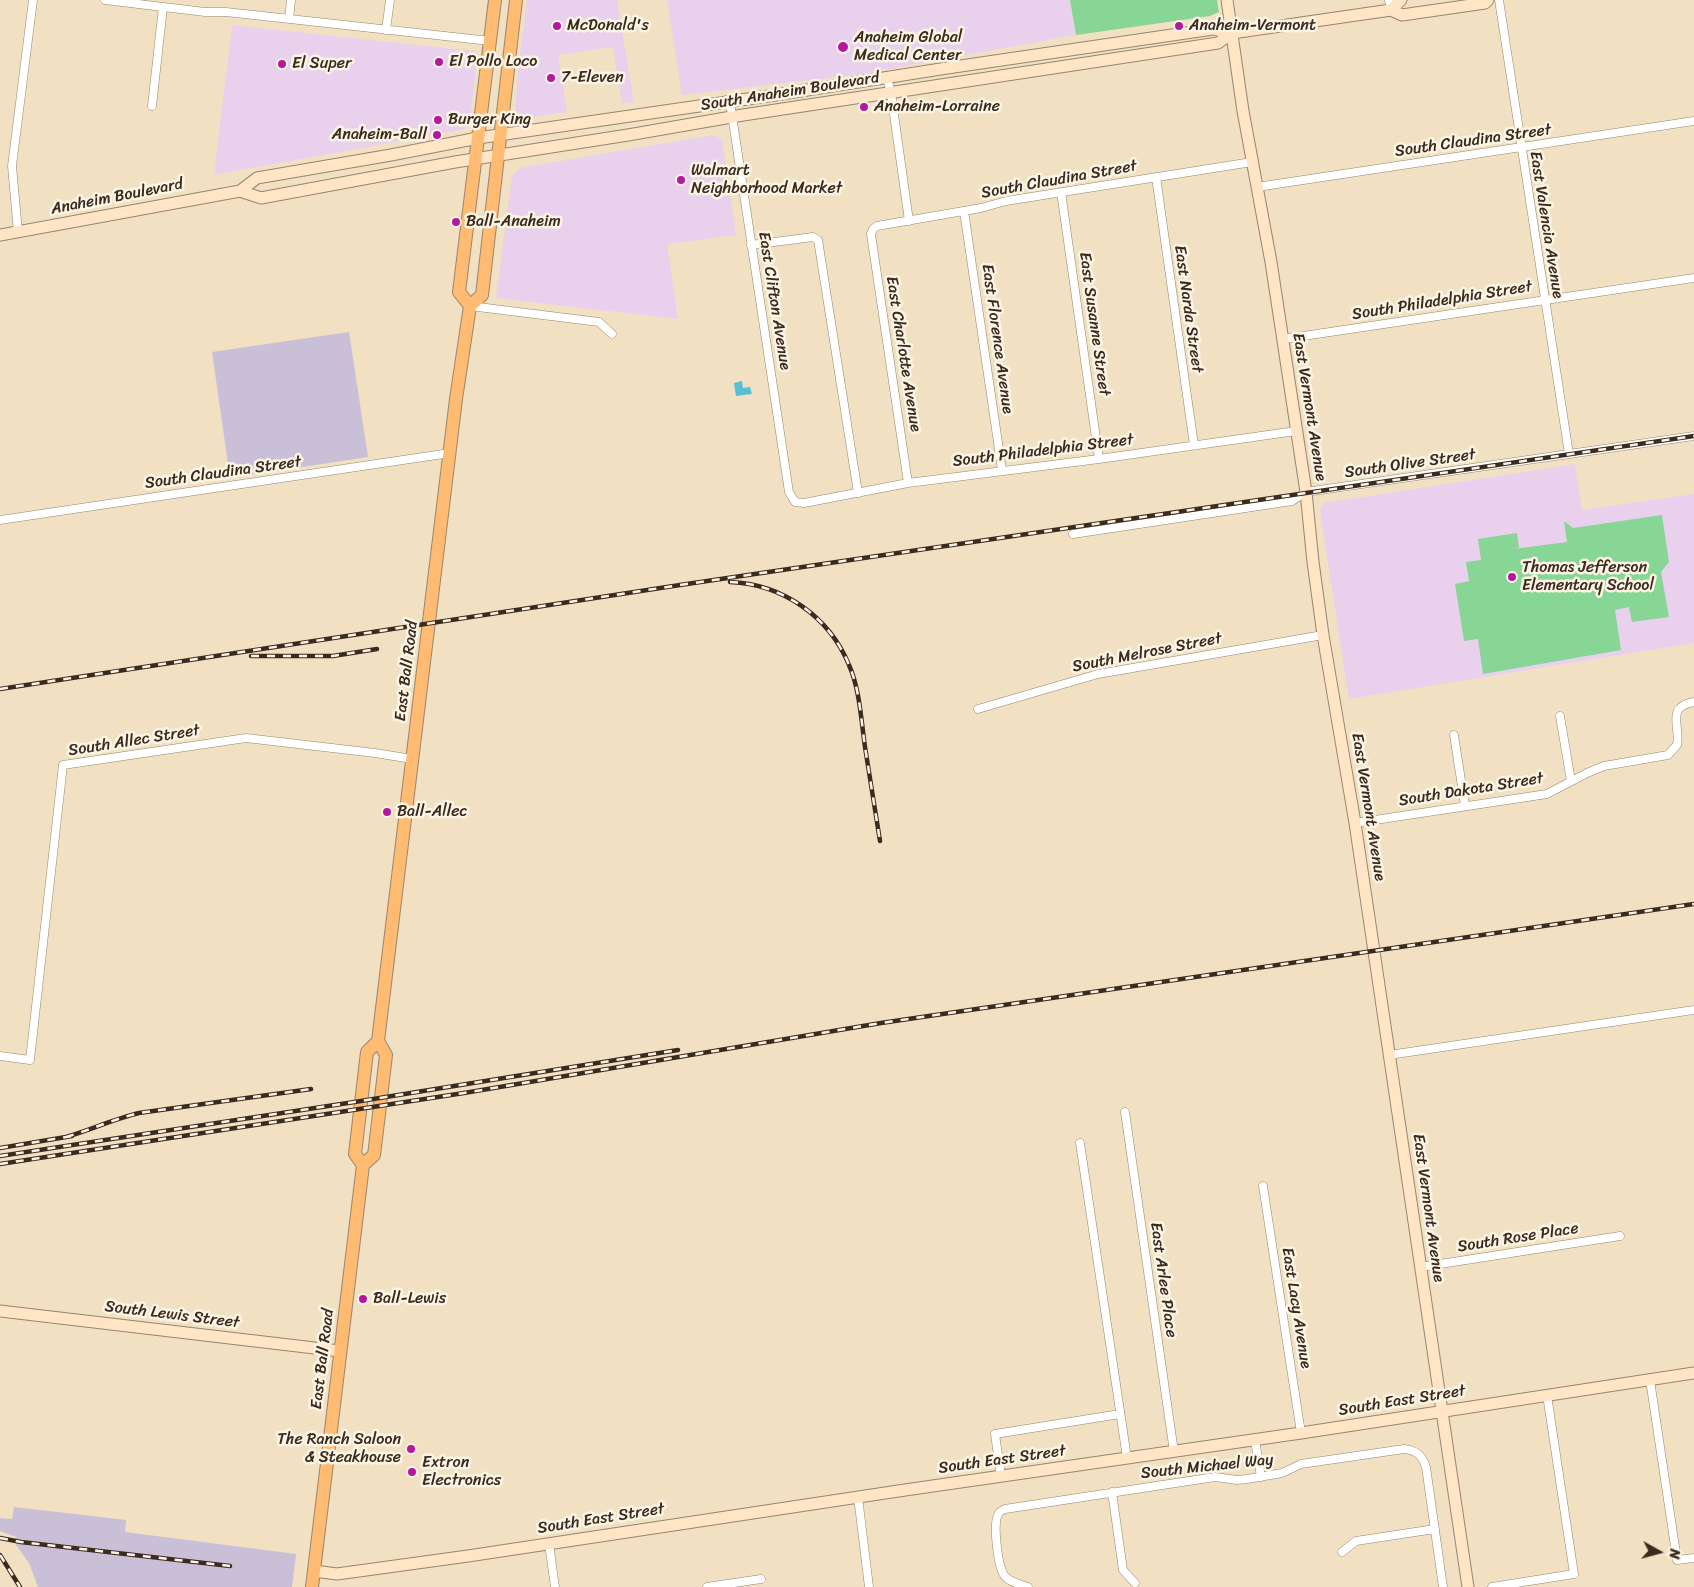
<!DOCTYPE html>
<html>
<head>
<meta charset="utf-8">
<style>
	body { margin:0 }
	#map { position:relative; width:1694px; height:1587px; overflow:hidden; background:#f2e0c2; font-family:Sriracha,sans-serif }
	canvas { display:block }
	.north { position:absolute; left:1634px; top:1527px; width:50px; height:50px; -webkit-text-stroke:4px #fcf5e5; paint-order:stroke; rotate:97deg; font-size:14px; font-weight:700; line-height:20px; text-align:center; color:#3b2a1e }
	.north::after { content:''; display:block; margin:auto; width:18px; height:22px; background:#3b2a1e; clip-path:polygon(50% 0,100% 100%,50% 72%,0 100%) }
</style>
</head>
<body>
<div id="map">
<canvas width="1694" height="1587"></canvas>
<div class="north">N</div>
</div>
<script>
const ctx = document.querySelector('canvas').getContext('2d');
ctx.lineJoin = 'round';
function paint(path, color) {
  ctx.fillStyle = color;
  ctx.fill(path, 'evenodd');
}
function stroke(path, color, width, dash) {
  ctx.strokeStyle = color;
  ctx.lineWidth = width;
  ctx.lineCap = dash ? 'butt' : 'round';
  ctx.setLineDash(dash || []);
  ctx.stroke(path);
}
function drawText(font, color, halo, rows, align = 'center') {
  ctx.font = font + ' Sriracha,sans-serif';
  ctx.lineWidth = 5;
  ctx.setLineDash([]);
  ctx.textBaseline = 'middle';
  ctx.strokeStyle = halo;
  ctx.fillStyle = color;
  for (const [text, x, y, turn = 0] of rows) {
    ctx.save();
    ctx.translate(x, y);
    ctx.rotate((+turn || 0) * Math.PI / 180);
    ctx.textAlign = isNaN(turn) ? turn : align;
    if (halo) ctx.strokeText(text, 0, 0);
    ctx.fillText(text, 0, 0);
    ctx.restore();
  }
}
const built = new Path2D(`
	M527,0H617L634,102L622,104L613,47L558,55L567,112L524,118L518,114L515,110L519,61Z
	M667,0H1070L1076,35L862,74L682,95Z
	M232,25L473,51L477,53L478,56L469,125L465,129L214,175Z
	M713,135L722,139L736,235L667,244L678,319L496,298L512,175L520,168Z
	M1575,464L1582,510L1694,494V643L1349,699L1320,510L1324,503Z`);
const industrial = new Path2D(`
	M349,332L368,457L230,478L212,352Z
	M14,1507L126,1520L125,1532L296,1554L292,1587H38L29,1563L16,1545V1537L0,1531V1518L12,1519Z`);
const green = new Path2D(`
	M1070,0H1217L1219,12L1210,16L1076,35Z
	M1662,515L1669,562L1661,572L1669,617L1632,622L1629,607L1615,610L1621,650L1483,674L1478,639L1464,641L1455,584L1469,581L1466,562L1481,560L1478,539L1517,533L1519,548L1506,550L1567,542L1564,521L1573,528Z`);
const water = new Path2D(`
	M742,381L743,388L750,387L752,394L736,396L734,383Z`);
const street = new Path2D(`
	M105,0L205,12H226L490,41
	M1389,0L1391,10
	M1499,0L1569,454
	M289,19L291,0
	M386,30L390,0
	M887,78L891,93L909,221
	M730,102L789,492L795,502L804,503L908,483L1099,459L1296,431
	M152,106L163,7
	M1156,177L1194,445
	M1257,187L1694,121
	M1061,192L1099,459
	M964,211L1002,470
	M18,232L12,166L33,0
	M751,245L813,237L818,240L858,493
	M470,306L599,322L612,334
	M1283,339L1694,278
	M908,483L871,234L873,229L877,226L981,208L1006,201L1252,162
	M0,520L450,453
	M1073,534L1292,501L1306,492L1694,436
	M978,709L1098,674L1323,635
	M1560,716L1571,781
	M1454,735L1465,806
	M1355,823L1547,794L1587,773L1604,766L1668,755L1677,745C1681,726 1665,707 1694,702
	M1389,1055L1694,1010
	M0,1056L30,1060L63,765L246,738L375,753L412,759
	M1125,1112L1174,1452
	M1080,1143L1127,1458
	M1263,1186L1301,1433
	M1421,1267L1620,1236
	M1650,1380L1677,1560L1694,1558
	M1255,1440L1261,1477
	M1001,1476L995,1434L1120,1414
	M1112,1492L1123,1570L1135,1583
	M858,1497L869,1587
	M549,1544L555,1587
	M1342,1552L1356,1541L1435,1529
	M707,1587L761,1579
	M1028,1587C1020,1584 1008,1582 1004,1575C998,1566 992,1522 999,1513C1000,1511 1003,1510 1005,1509L1215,1477L1237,1480L1247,1479L1282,1473L1301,1464L1404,1449C1416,1450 1422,1455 1426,1467L1443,1587
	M1492,1587L1574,1574L1547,1395`);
const secondary = new Path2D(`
	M1227,0L1243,111L1271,262L1306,492L1313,562L1323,635L1355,823L1468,1587
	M1391,10L1401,0
	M240,191L257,178L391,155L478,138L782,94L947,68L1213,29L1232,33L1391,10L1402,15L1485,3L1488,0
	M0,235L240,191L261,198L455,162L628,135L743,115L1218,43L1232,33
	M0,1311L340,1351
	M314,1571L337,1574L468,1556L905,1490L1301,1433L1694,1373`);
const primary = new Path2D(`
	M470,306L459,292L495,0
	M363,1165L355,1154L367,1052L378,1041
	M312,1587L363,1165L374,1155L380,1106L386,1055L378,1041L456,399L470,306L482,295L516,0`);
const rail = new Path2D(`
	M730,582C782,584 829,616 849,665C860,690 861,720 865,747C870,778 875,810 880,841
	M251,656H333L377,649
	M0,689L680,585L1694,436
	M66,1137C90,1130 114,1119 139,1113L311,1089
	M0,1148L72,1136
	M0,1156L361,1101L678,1050
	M0,1164L464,1093L881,1023L1694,904
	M0,1538L21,1542L230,1566
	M0,1555L20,1587`);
const markers = [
	[557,26,5,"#b5179e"],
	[1179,26,5,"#b5179e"],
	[843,47,6,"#b5179e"],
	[439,62,5,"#b5179e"],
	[282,64,5,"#b5179e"],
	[551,78,5,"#b5179e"],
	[864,107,5,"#b5179e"],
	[438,120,5,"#b5179e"],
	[437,135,5,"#b5179e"],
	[681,180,5,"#b5179e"],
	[456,222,5,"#b5179e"],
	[1512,577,5,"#b5179e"],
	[387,812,5,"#b5179e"],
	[363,1299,5,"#b5179e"],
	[411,1449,5,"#b5179e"],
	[412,1472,5,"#b5179e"]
];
const poiNames = [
	["McDonald's",567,26],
	["Anaheim-Vermont",1189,26],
	["Anaheim Global",854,38],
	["Medical Center",854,56],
	["El Pollo Loco",449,62],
	["El Super",292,64],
	["7-Eleven",561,78],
	["Anaheim-Lorraine",874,107],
	["Burger King",448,120],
	["Anaheim-Ball",427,135,"right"],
	["Walmart",691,171],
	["Neighborhood Market",691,189],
	["Ball-Anaheim",466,222],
	["Thomas Jefferson",1522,568],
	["Elementary School",1522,586],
	["Ball-Allec",397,812],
	["Ball-Lewis",373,1299],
	["The Ranch Saloon",401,1440,"right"],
	["& Steakhouse",401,1458,"right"],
	["Extron",422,1463],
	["Electronics",422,1481]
];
const streetNames = [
	["South Anaheim Boulevard",790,92,-9],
	["South Claudina Street",1473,141,-8],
	["South Claudina Street",1059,180,-10],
	["Anaheim Boulevard",117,197,-11],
	["East Valencia Avenue",1546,225,81],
	["East Clifton Avenue",774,301,81],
	["South Philadelphia Street",1442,301,-9],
	["East Narda Street",1188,309,82],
	["East Susanne Street",1094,324,82],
	["East Florence Avenue",997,339,82],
	["East Charlotte Avenue",903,354,81],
	["East Vermont Avenue",1309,407,81],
	["South Philadelphia Street",1043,451,-7],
	["South Olive Street",1410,464,-8],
	["South Claudina Street",223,473,-8],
	["South Melrose Street",1147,653,-11],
	["East Ball Road",407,671,-83],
	["South Allec Street",134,741,-9],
	["South Dakota Street",1471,790,-9],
	["East Vermont Avenue",1368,807,81],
	["East Vermont Avenue",1428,1208,82],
	["South Rose Place",1518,1238,-9],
	["East Arlee Place",1163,1280,82],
	["East Lacy Avenue",1296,1308,81],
	["South Lewis Street",172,1315,7],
	["East Ball Road",323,1359,-83],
	["South East Street",1402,1401,-9],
	["South East Street",1002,1460,-8],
	["South Michael Way",1207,1467,-6],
	["South East Street",601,1519,-9]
];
paint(built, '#e9d1ed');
paint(industrial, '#c9bfd7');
paint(green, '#88d695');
paint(water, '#57c0d3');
stroke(street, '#968570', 9);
stroke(secondary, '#968570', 13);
stroke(primary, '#968570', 14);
stroke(street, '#fff', 8);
stroke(secondary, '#ffe4c6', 11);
stroke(primary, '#ffbb71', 12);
stroke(rail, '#3b2a1e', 4.5);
stroke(rail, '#fcf5e5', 2.5, [8]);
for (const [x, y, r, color] of markers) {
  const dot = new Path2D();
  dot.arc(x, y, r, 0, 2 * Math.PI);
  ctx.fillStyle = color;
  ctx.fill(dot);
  stroke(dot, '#fcf5e5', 2);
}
drawText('16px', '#3b2a1e', '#fcf5e5', poiNames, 'left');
drawText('16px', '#3b2a1e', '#fcf5e5', streetNames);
</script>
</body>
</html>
